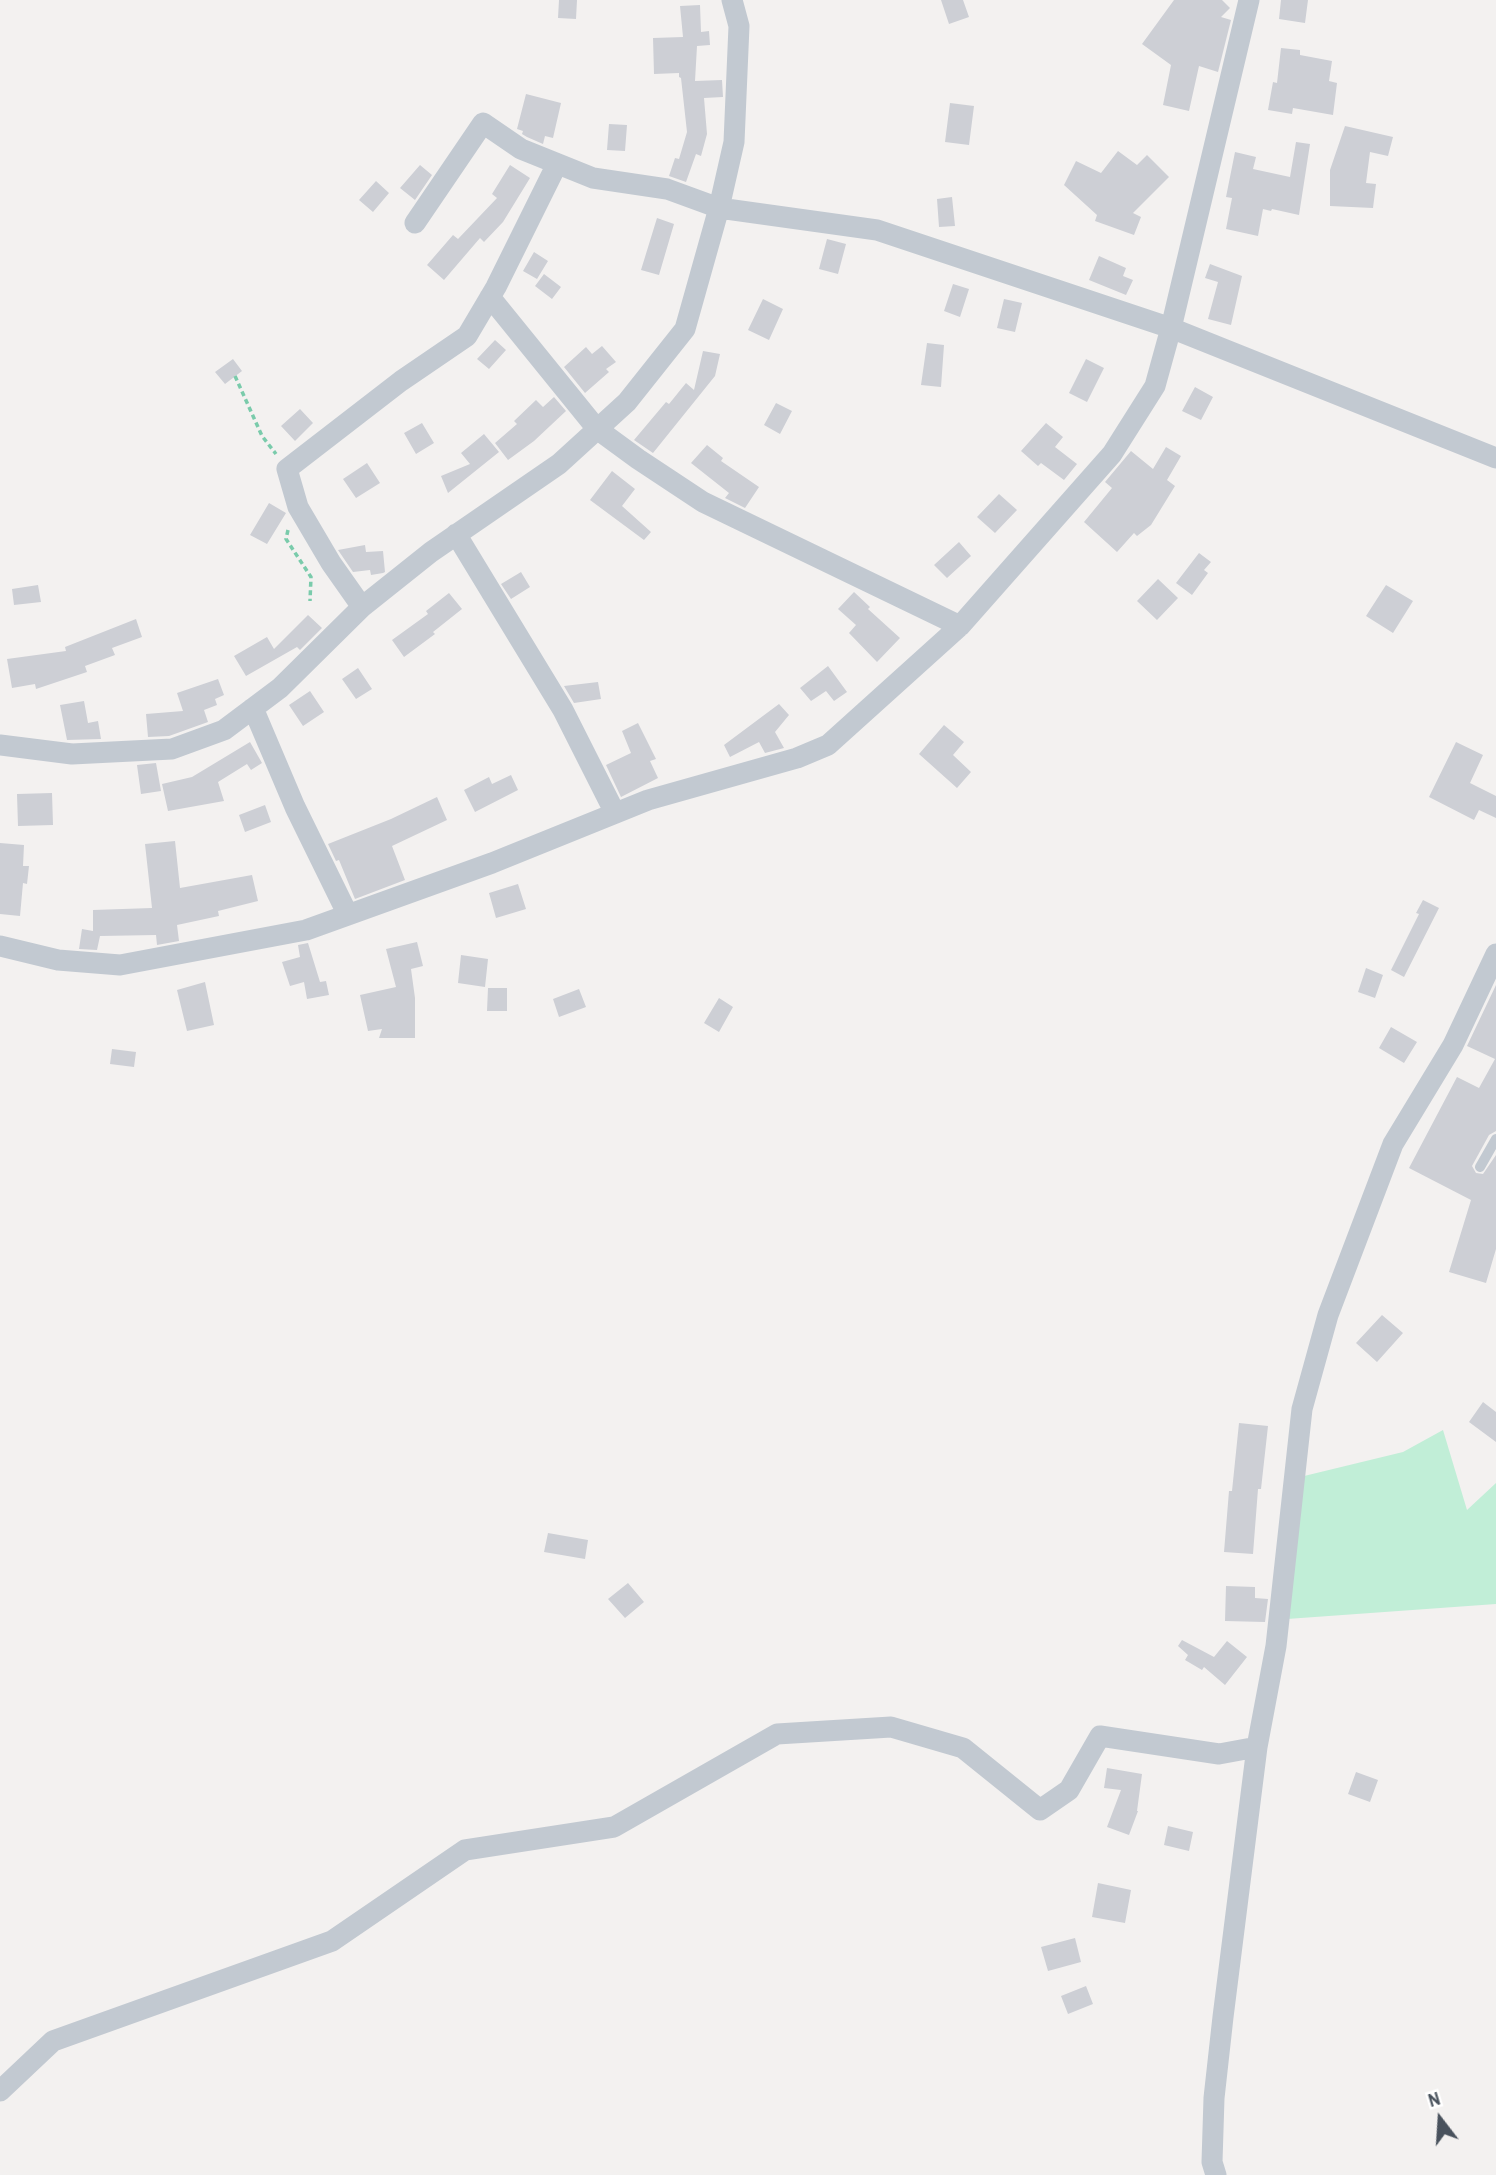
<!DOCTYPE html>
<html>
<head>
<meta charset="utf-8">
<style>
	body { margin:0 }
	#map { position:relative; width:1496px; height:2175px; overflow:hidden; background:#f3f1f0; font-family:"Archivo Narrow",sans-serif }
	canvas { display:block }
	.north { position:absolute; left:1405px; top:2084px; width:70px; height:70px; -webkit-text-stroke:5px #fff; paint-order:stroke; rotate:343deg; font-size:19px; font-weight:700; line-height:28px; text-align:center; color:#49525d }
	.north::after { content:''; display:block; margin:auto; width:24px; height:32px; background:#49525d; clip-path:polygon(50% 0,100% 100%,50% 72%,0 100%) }
</style>
</head>
<body>
<div id="map">
<canvas width="1496" height="2175"></canvas>
<div class="north">N</div>
</div>
<script>
const ctx = document.querySelector('canvas').getContext('2d');
ctx.lineJoin = 'round';
function paint(path, color) {
  ctx.fillStyle = color;
  ctx.fill(path, 'evenodd');
}
function stroke(path, color, width, dash) {
  ctx.strokeStyle = color;
  ctx.lineWidth = width;
  ctx.lineCap = dash ? 'butt' : 'round';
  ctx.setLineDash(dash || []);
  ctx.stroke(path);
}
const green = new Path2D(`
	M1443,1430L1467,1510L1496,1483V1604L1287,1619L1300,1477L1403,1452Z`);
const building = new Path2D(`
	M559,0H577L576,19L558,18Z
	M941,0H963L969,17L949,24Z
	M1174,0H1222L1230,8L1221,17L1231,20L1218,72L1199,66L1189,111L1163,105L1171,65L1142,44Z
	M1281,0H1308L1305,23L1279,19Z
	M700,5L701,32L709,31L710,45L697,46L695,81L722,80L723,97L704,98L707,134L701,156L696,154L686,182L669,176L675,158L679,159L687,132L681,78L679,77V73L654,74L653,38L683,37L680,6Z
	M1281,48L1300,50V55L1332,61L1329,81L1337,83L1333,115L1293,108L1292,114L1268,110L1273,82L1277,83Z
	M526,94L561,103L553,138L545,136L543,144L527,137L522,134L523,131L517,129Z
	M950,103L974,106L969,145L945,142Z
	M609,124L627,125L625,151L607,150Z
	M1345,126L1393,137L1388,156L1370,152L1366,183L1376,184L1373,208L1330,206V170Z
	M1296,142L1310,144L1299,215L1272,209L1271,211L1263,209L1258,236L1226,229L1232,198L1226,197L1235,152L1256,157L1253,169L1290,177Z
	M1118,151L1137,165L1147,155L1169,177L1133,213L1141,217L1134,235L1095,221L1097,215L1064,185L1076,161L1101,173Z
	M420,165L432,175L415,200L400,188Z
	M510,165L530,178L503,222L484,242L480,238L444,280L427,265L453,235L458,239L497,198L492,194Z
	M376,181L389,193L373,212L359,200Z
	M952,197L955,226L939,227L937,199Z
	M657,218L674,224L659,275L641,270Z
	M827,239L846,244L838,274L819,269Z
	M534,252L548,261L537,279L523,271Z
	M1099,256L1126,268L1123,276L1133,280L1126,295L1089,280Z
	M1210,264L1242,276L1231,325L1208,319L1218,282L1205,278Z
	M544,274L561,287L552,299L535,286Z
	M953,284L969,289L960,317L944,311Z
	M763,299L783,309L769,340L748,330Z
	M1004,299L1022,303L1015,332L997,328Z
	M495,340L506,350L489,369L477,359Z
	M927,343L944,345L941,387L921,385Z
	M602,346L616,362L606,369L609,372L585,393L564,367L586,347L592,354Z
	M703,351L720,354L715,376L653,453L634,440L666,402L669,404L686,383L694,390Z
	M233,359L242,371L225,384L215,372Z
	M1086,359L1104,368L1087,402L1069,393Z
	M1195,387L1213,397L1201,420L1182,411Z
	M554,397L566,411L534,441L508,460L495,443L517,424L514,421L536,400L543,407Z
	M776,403L792,411L780,434L764,425Z
	M300,409L313,423L295,441L281,426Z
	M422,423L434,443L416,454L404,433Z
	M1046,423L1063,437L1055,447L1077,464L1064,480L1041,463L1038,466L1021,451Z
	M484,434L499,452L448,493L441,476L470,464L461,453Z
	M707,445L723,458L721,461L759,487L745,508L725,498L729,493L691,463Z
	M1166,447L1181,456L1167,480L1175,486L1151,525L1137,536L1134,533L1117,552L1084,522L1112,488L1105,482L1131,451L1153,469Z
	M367,463L380,483L356,498L343,479Z
	M612,471L635,489L622,506L651,532L644,540L590,500Z
	M999,494L1017,510L995,533L977,517Z
	M269,503L286,513L267,544L250,535Z
	M959,542L971,556L947,578L934,565Z
	M365,545L366,552L383,551L385,572L383,573L371,575L370,570L353,572L338,550Z
	M1199,553L1211,562L1204,570L1208,573L1192,595L1176,583Z
	M521,572L530,587L511,599L501,584Z
	M1158,579L1178,598L1157,620L1137,601Z
	M38,585L41,602L14,605L12,589Z
	M1386,585L1413,601L1393,633L1366,616Z
	M854,592L870,607L868,609L900,638L877,662L849,633L856,625L838,609Z
	M449,593L462,609L433,632L435,634L404,657L392,640L428,614L426,611Z
	M308,615L322,628L300,650L297,647L246,676L234,656L267,637L274,649Z
	M136,619L142,637L112,648L115,655L85,666L87,672L36,689L35,684L12,688L7,659L66,651L65,647Z
	M828,666L847,692L834,701L826,691L811,701L800,688Z
	M358,668L372,689L356,699L342,679Z
	M218,679L224,695L215,699L217,705L204,710L208,722L169,736L148,737L146,714L183,711L177,693Z
	M598,682L601,699L574,703L564,686Z
	M310,691L324,712L303,726L289,705Z
	M84,701L88,723L98,721L101,739L67,740L60,705Z
	M779,704L789,715L775,732L784,748L765,753L759,742L730,757L724,745Z
	M638,723L656,759L650,761L658,778L621,797L606,765L631,753L622,731Z
	M944,725L964,742L953,755L971,772L957,788L919,754Z
	M250,742L262,763L251,770L247,764L218,782L224,801L168,811L162,784L192,777Z
	M1456,742L1483,755L1470,783L1496,796V818L1479,810L1474,820L1429,797Z
	M156,763L161,791L141,794L137,765Z
	M511,775L518,790L475,812L464,790L489,777L492,784Z
	M52,793L53,825L18,826L17,794Z
	M437,797L447,820L392,846L405,880L355,899L339,860L336,861L328,844L391,819Z
	M265,805L271,822L245,832L239,815Z
	M175,841L180,888L252,875L258,901L218,911L219,916L177,925L179,941L157,945L156,935L100,936L97,950L79,949L82,929L93,931V910L152,908L145,844Z
	M0,843L24,845L23,866H29L27,884L23,883L20,916L0,914Z
	M518,884L526,909L496,918L489,893Z
	M1423,900L1439,908L1404,977L1391,970L1419,914L1416,913Z
	M417,942L423,966L411,969L415,998V1038H379L382,1029L368,1031L360,995L396,987L386,949Z
	M308,943L320,982L326,981L329,995L307,999L304,982L290,986L282,962L300,957L298,945Z
	M461,955L488,959L485,987L458,983Z
	M1366,968L1383,975L1375,998L1358,992Z
	M205,982L214,1025L187,1031L177,990Z
	M1496,985V1131L1489,1135L1472,1166L1476,1173L1483,1174L1496,1155V1249L1486,1283L1449,1272L1471,1200L1409,1168L1457,1077L1479,1088L1495,1059L1467,1046Z
	M488,988H507V1011H487Z
	M579,989L586,1007L559,1017L553,999Z
	M719,998L733,1007L719,1032L704,1023Z
	M1391,1027L1417,1042L1404,1063L1379,1048Z
	M112,1049L136,1052L134,1067L110,1064Z
	M1382,1315L1403,1333L1377,1362L1356,1343Z
	M1483,1402L1496,1412V1442L1469,1422Z
	M1239,1423L1268,1426L1261,1489H1258L1253,1554L1224,1552L1229,1491H1232Z
	M548,1533L588,1540L585,1559L544,1552Z
	M628,1583L644,1602L625,1618L608,1599Z
	M1226,1586L1255,1587V1598L1268,1599L1265,1622L1225,1621Z
	M1182,1640L1214,1657L1227,1641L1247,1657L1225,1685L1204,1667L1202,1670L1185,1660L1188,1655L1178,1646Z
	M1107,1768L1142,1774L1137,1811H1138L1129,1835L1107,1827L1121,1790L1104,1788Z
	M1356,1772L1378,1780L1370,1802L1348,1794Z
	M1168,1826L1193,1832L1189,1851L1164,1845Z
	M1098,1883L1131,1890L1125,1923L1092,1917Z
	M1075,1938L1081,1962L1048,1971L1041,1947Z
	M1086,1986L1093,2004L1068,2014L1061,1996Z`);
const path = new Path2D(`
	M235,376L262,436L276,454
	M288,530L286,539L311,577L310,601`);
const lane = new Path2D(`
	M1480,1167L1496,1139`);
const street = new Path2D(`
	M415,223L483,123L521,149L593,178L667,189L719,208L877,230L1171,328L1496,458
	M490,297L597,429L638,459L703,502L960,626
	M456,534L563,710L615,813
	M362,607L331,563L298,507L287,469L401,381L467,336L496,287L557,164
	M253,708L295,807L348,915
	M0,745L72,754L172,749L224,730L280,688L362,607L431,552L559,464L627,402L685,329L719,208L734,142L739,26L732,0
	M0,946L58,960L120,965L306,930L492,863L648,800L797,758L828,745L960,626L1112,454L1155,386L1171,328L1249,0
	M0,2091L53,2041L332,1941L465,1850L614,1827L777,1734L891,1727L963,1748L1040,1810L1069,1790L1100,1736L1219,1754L1257,1747
	M1216,2175L1212,2162L1214,2098L1223,2017L1257,1747L1276,1646L1302,1409L1328,1315L1393,1144L1453,1045L1496,954`);
paint(green, '#c1eed7');
paint(building, '#cdcfd5');
stroke(path, '#7acbab', 3.5, [5, 3.5]);
stroke(lane, '#c2c9d1', 10);
stroke(street, '#c2c9d1', 21);
</script>
</body>
</html>
